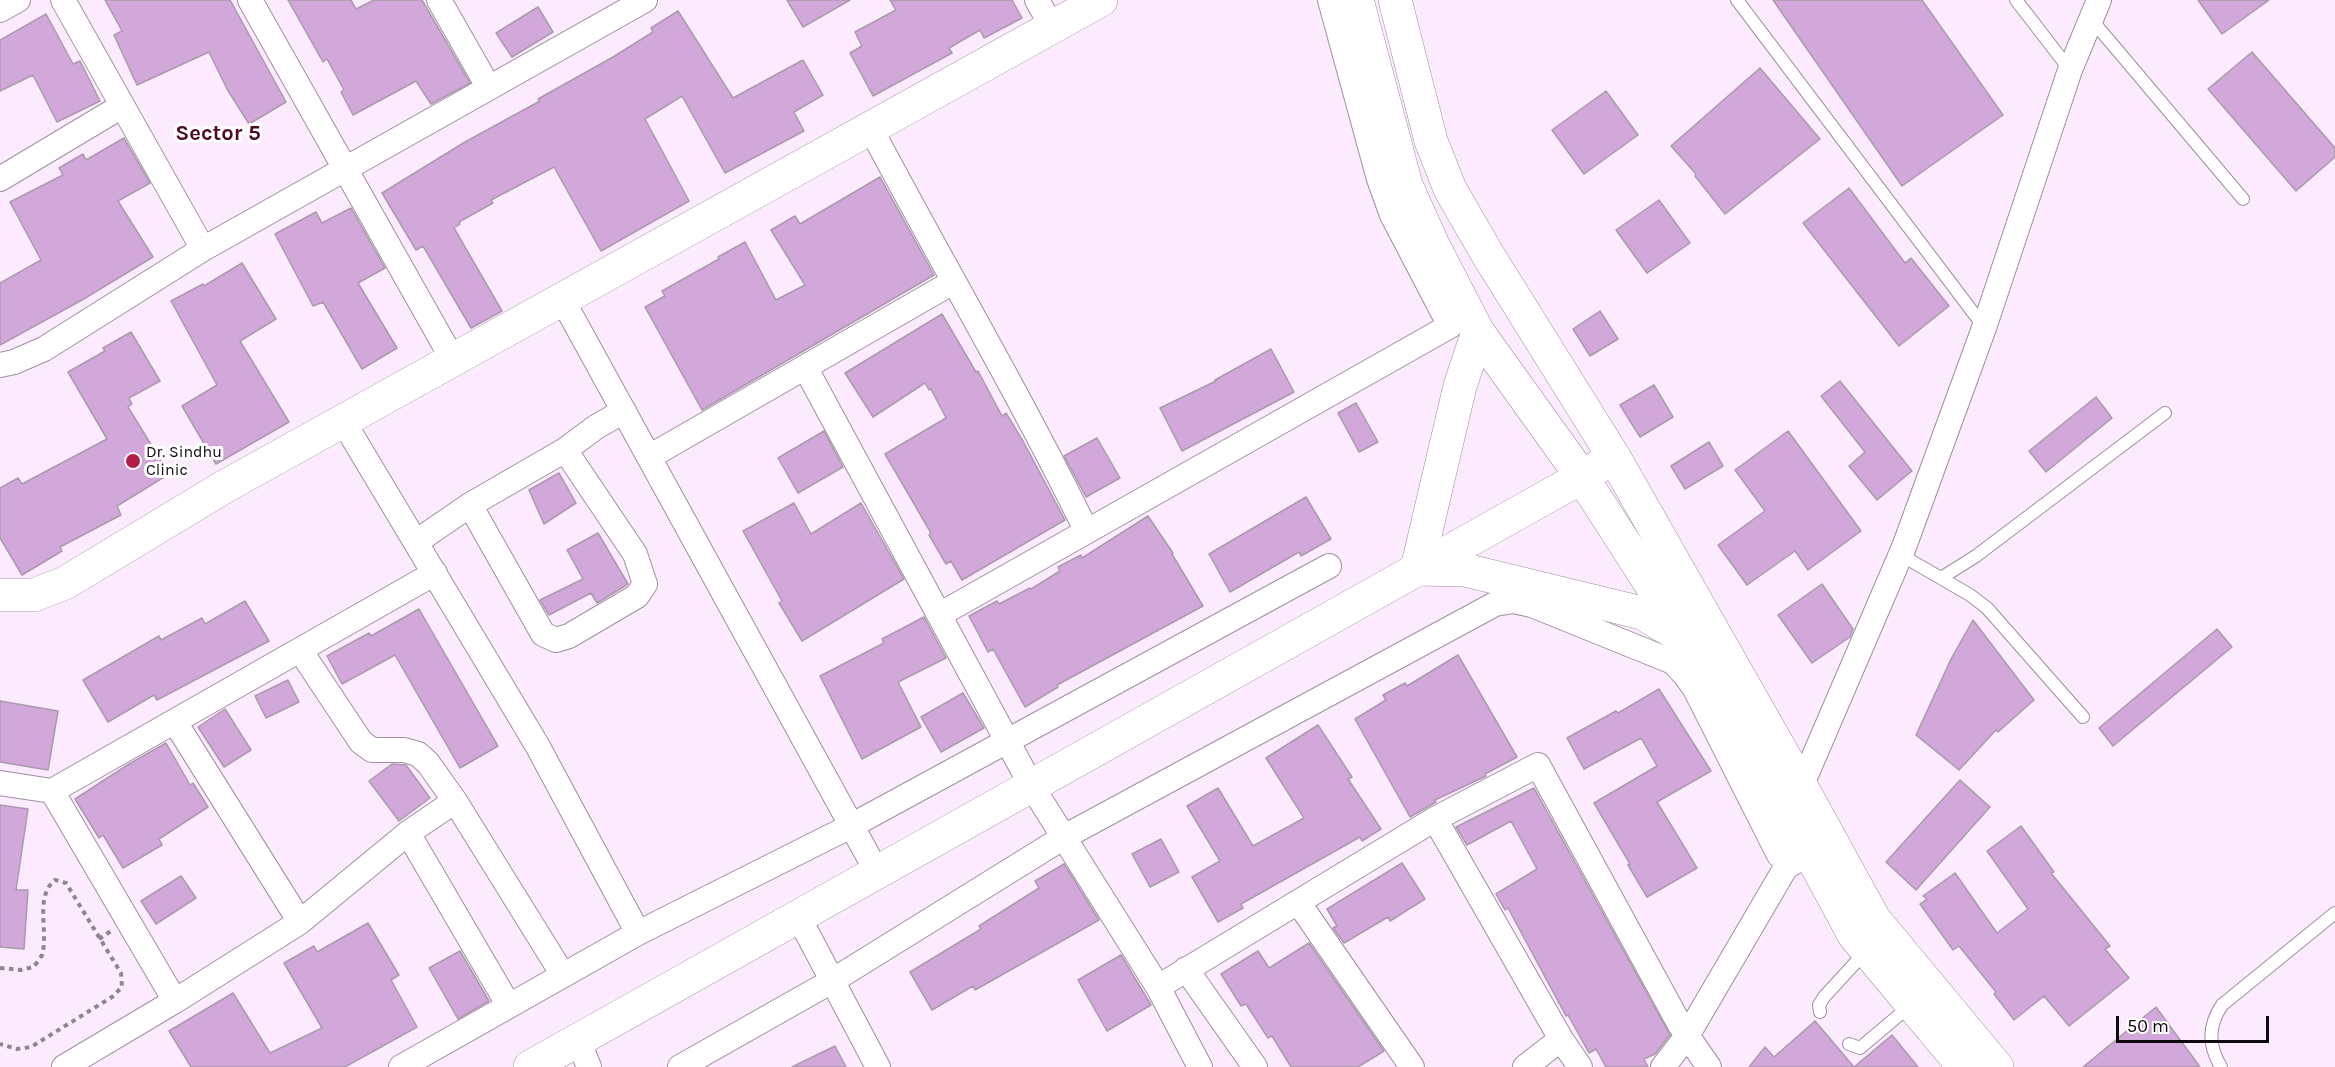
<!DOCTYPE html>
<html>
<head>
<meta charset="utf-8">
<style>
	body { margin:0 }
	#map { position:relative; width:2335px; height:1067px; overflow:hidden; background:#fcebfe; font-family:Karla,sans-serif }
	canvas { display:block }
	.scale { position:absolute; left:2116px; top:1016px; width:153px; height:27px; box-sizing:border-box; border:3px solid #0f090f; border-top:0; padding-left:8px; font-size:18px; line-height:21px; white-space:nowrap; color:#0f090f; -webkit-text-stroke:4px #fff; paint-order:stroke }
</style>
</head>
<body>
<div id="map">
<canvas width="2335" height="1067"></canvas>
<div class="scale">50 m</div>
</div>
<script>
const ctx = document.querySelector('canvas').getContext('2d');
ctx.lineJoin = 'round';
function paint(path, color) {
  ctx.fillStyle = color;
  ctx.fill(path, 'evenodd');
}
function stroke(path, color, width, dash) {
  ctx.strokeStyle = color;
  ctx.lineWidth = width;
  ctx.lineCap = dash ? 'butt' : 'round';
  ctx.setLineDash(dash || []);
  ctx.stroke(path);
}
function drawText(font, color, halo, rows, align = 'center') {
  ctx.font = font + ' Karla,sans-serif';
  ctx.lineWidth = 6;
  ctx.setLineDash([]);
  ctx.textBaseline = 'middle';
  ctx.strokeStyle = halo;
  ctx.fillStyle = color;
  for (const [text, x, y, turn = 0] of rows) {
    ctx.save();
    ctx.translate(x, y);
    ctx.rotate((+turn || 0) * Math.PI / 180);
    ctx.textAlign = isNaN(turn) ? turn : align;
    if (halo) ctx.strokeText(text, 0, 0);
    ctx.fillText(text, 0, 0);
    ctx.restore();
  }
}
const building = new Path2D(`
	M105,0H230L286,102L249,124L227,89L209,52L137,85L114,35L122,31Z
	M288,0H351L356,9L374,0H422L470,83L431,104L416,81L353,115L341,92L344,90L327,59L323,62Z
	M787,0H850L803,27Z
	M890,0H1012L1022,18L984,38L980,30L949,48L952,53L873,96L850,53L862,46L855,32L896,10Z
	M1773,0H1922L2003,115L1902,186Z
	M2198,0H2269L2222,34Z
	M538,7L553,32L512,57L496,33Z
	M678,11L733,98L803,60L823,95L794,112L804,131L725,173L682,96L645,119L689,201L601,251L554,167L491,200L493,203L459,222L460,224L454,228L502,311L471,328L423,246L416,250L382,193L465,142L540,101L538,99L613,57L653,32L651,28Z
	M46,14L73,64L80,61L100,101L57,122L33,75L0,91V40Z
	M2252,52L2335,148V157L2296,191L2208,89Z
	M1760,68L1820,139L1725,214L1695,176L1696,174L1671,146Z
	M1606,91L1638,135L1584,174L1552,130Z
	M124,138L150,183L118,201L153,257L82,300L0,345V283L41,260L10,202L63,175L59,168L83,154L86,160Z
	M880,177L934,275L702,410L645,307L665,296L662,291L719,259L718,257L745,242L776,300L805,285L771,230L795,216L800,224Z
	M1849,188L1905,263L1911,258L1949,306L1899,346L1803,223Z
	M1659,200L1690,243L1647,273L1616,230Z
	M351,208L385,268L358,283L397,348L362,369L323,302L313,306L275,234L316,212L322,223Z
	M242,263L276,319L240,341L289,422L216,464L182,406L217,385L171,301L203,284L204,286Z
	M1600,311L1618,339L1590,356L1573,329Z
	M942,314L976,372L978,371L1002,416L1006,413L1023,441L1065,520L962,580L951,561L946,564L929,535L931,533L885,454L946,418L931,389L929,390L925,383L873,417L845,373Z
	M131,332L160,381L129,398L132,404L128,407L169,474L117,506L121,515L60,547L62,551L22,575L0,538V488L18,478L22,484L107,439L68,372L105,351L103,348Z
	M1271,349L1294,392L1182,451L1160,408L1216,381L1215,380Z
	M1840,381L1912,471L1877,500L1849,466L1865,452L1821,396Z
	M1654,385L1673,417L1640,437L1620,405Z
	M2096,397L2112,418L2046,472L2029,451Z
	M1356,403L1378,442L1359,452L1338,413Z
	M824,431L843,467L798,493L778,458Z
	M1788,431L1861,531L1808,570L1795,551L1747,585L1718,545L1765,511L1735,470Z
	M1097,438L1120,478L1086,497L1064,456Z
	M1709,442L1723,466L1685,489L1671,466Z
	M559,473L576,503L544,524L529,490Z
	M1306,497L1331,539L1301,556L1299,552L1230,592L1209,554Z
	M794,503L811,534L861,503L904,579L802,641L779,603L782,601L743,531Z
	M1148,516L1173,553L1172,554L1203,606L1057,685L1058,687L1025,707L993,649L988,652L969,616L997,601L999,604L1030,588L1031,589L1060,571L1058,567L1081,555L1082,558Z
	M598,533L628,584L597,603L591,593L549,615L540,600L583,579L567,550Z
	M1822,584L1853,629L1850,637L1812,663L1778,615Z
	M245,601L269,641L157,700L154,695L108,722L83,680L159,636L161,640L202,618L205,624Z
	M419,609L498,746L460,768L395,655L342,684L327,656L369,633L371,636Z
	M924,617L946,658L898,682L921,727L862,759L820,676L884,643L882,639Z
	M1973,620L2034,700L1998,732L1996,730L1959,770L1916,735L1951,659Z
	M2217,629L2232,647L2113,746L2099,728Z
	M1458,655L1517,757L1485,774L1486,776L1435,800L1436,802L1410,817L1355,719L1386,700L1383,695L1405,683L1407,686Z
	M288,680L299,702L266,718L255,696Z
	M1659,689L1711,771L1657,802L1697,868L1647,897L1628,865L1630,864L1594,803L1657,766L1641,738L1584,769L1567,738L1616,711L1618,713Z
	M963,693L984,728L941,752L921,717Z
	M0,701L58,711L48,770L0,762Z
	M225,709L251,750L224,767L198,727Z
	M1318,725L1352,777L1348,779L1381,829L1362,841L1360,837L1241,904L1243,908L1218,922L1192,877L1220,861L1187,806L1218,788L1253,846L1304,818L1266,758Z
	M166,743L190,785L193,783L208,807L159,839L162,845L123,868L103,835L99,838L75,799L129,764Z
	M392,764L406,765L430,798L399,821L369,781Z
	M1960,780L1990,807L1916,890L1886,862Z
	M1534,788L1670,1035L1655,1054L1644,1059L1648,1067H1606L1596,1049L1589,1053L1568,1015L1566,1016L1508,908L1505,910L1496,894L1537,869L1511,821L1467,845L1456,827Z
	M0,805L28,809L16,890H28L24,949L0,947Z
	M2021,826L2054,872L2051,873L2110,946L2105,949L2129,978L2069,1026L2044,996L2014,1020L1994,994L1996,992L1959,946L1953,950L1920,904L1927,899L1923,896L1955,873L1997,933L2028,909L1987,851Z
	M1161,839L1179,872L1150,887L1132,854Z
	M1402,863L1425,899L1390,921L1388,917L1344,943L1333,928L1337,926L1327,909Z
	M1064,864L1099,920L975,990L973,986L932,1010L910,972L981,929L979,926L1039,888L1035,881Z
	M181,876L196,898L156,924L141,901Z
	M368,923L399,975L391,980L417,1027L345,1067H191L169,1031L233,993L270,1053L322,1028L284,963L314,946L317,952Z
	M1309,943L1384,1051L1358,1067H1291L1272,1036L1268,1038L1246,1004L1241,1006L1221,974L1258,951L1269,968Z
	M460,951L489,1001L458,1019L429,968Z
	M1121,955L1151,1005L1107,1031L1078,980Z
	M2156,1007L2200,1067H2083Z
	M1815,1021L1854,1067H1749L1765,1047L1774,1057Z
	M1892,1035L1918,1067H1854Z
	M835,1046L846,1067H792Z`);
const path = new Path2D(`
	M99,939L111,931
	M0,968L21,970L33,967C36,964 40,959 42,955C49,932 34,897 55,880L66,883L121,973L122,987L112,997L31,1047L17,1049L0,1044`);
const lane = new Path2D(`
	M1737,0L1984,327
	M2016,0L2070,70
	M2091,19L2243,199
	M1901,555L1970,595L1987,608L2083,717
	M1941,578L1976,556L2165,413
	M1820,1012L1819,1005L1824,997L1867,950
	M1849,1044L1860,1048L1911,1005
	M2221,1067C2208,1045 2208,1026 2222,1005L2335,913`);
const street = new Path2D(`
	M63,0L203,249
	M250,0L453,360
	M439,0L489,88
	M1037,0L1052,27
	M0,10L18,0
	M870,127C941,262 1019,393 1086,530
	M0,179L122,106
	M562,299L877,872
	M0,365L14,362L44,349L203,249L645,0
	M805,367L1031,785L1158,987L1200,1067
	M343,421L537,745L638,933
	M649,457L953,282
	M470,505L543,634L556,640L569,636L637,596L645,584L635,554L565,450
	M416,542L470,505L565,450L596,427L624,411
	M939,615L1450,326L1392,215L1379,179L1330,0
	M300,650L361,742L372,750H404L418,754L428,763L455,801L563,975
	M175,722L300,922
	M0,783L52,791L435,573
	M52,791L175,1001
	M1797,796L1904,547L1984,328L2070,70L2099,0
	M1435,819L1561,1039L1580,1067
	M408,833L509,1006
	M1298,902L1412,1067
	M798,916L878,1067
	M1186,969L1255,1067
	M1158,987L1435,819L1538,765L1680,1025L1709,1067
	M578,1040L589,1067
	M64,1067L175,1001L300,922L408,833L455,801
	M401,1067L638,933L851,826L1329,566
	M680,1067L832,981L1064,837L1495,604L1513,601L1532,605L1673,662L1685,675L1695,689L1779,855
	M1525,1067L1561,1039
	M1663,1067L1687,1036L1786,867L1825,845`);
const secondary = new Path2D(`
	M1357,0L1406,185L1433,245L1478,332L1582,477L1686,639L1799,833L1854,935L1964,1067
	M1395,0L1431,141L1450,189L1488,255L1614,457L1801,786L1874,919L1997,1067
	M1478,332L1460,386L1417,569L1465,570L1642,613L1679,635
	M0,595H34L65,583L224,487L1101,0
	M530,1067L1582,477L1614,457`);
const markers = [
	[133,461,8,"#b1204b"]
];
const poiNames = [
	["Dr. Sindhu",146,452],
	["Clinic",146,470]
];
const districtNames = [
	["Sector 5",218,134]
];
paint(building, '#d2a7d9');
stroke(building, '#aa9aac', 1.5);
stroke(lane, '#9e8fa0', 14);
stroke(street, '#9e8fa0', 26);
stroke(secondary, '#9e8fa0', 34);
stroke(path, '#908491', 4, [4.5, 4.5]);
stroke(lane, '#fff', 12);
stroke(street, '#fff', 24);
stroke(secondary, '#fff', 33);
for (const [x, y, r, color] of markers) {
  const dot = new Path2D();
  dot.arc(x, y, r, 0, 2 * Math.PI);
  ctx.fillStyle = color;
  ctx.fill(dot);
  stroke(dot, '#fff', 2);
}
drawText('16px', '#0f090f', '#fff', poiNames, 'left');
drawText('bold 22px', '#4f091e', '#fff', districtNames);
</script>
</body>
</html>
